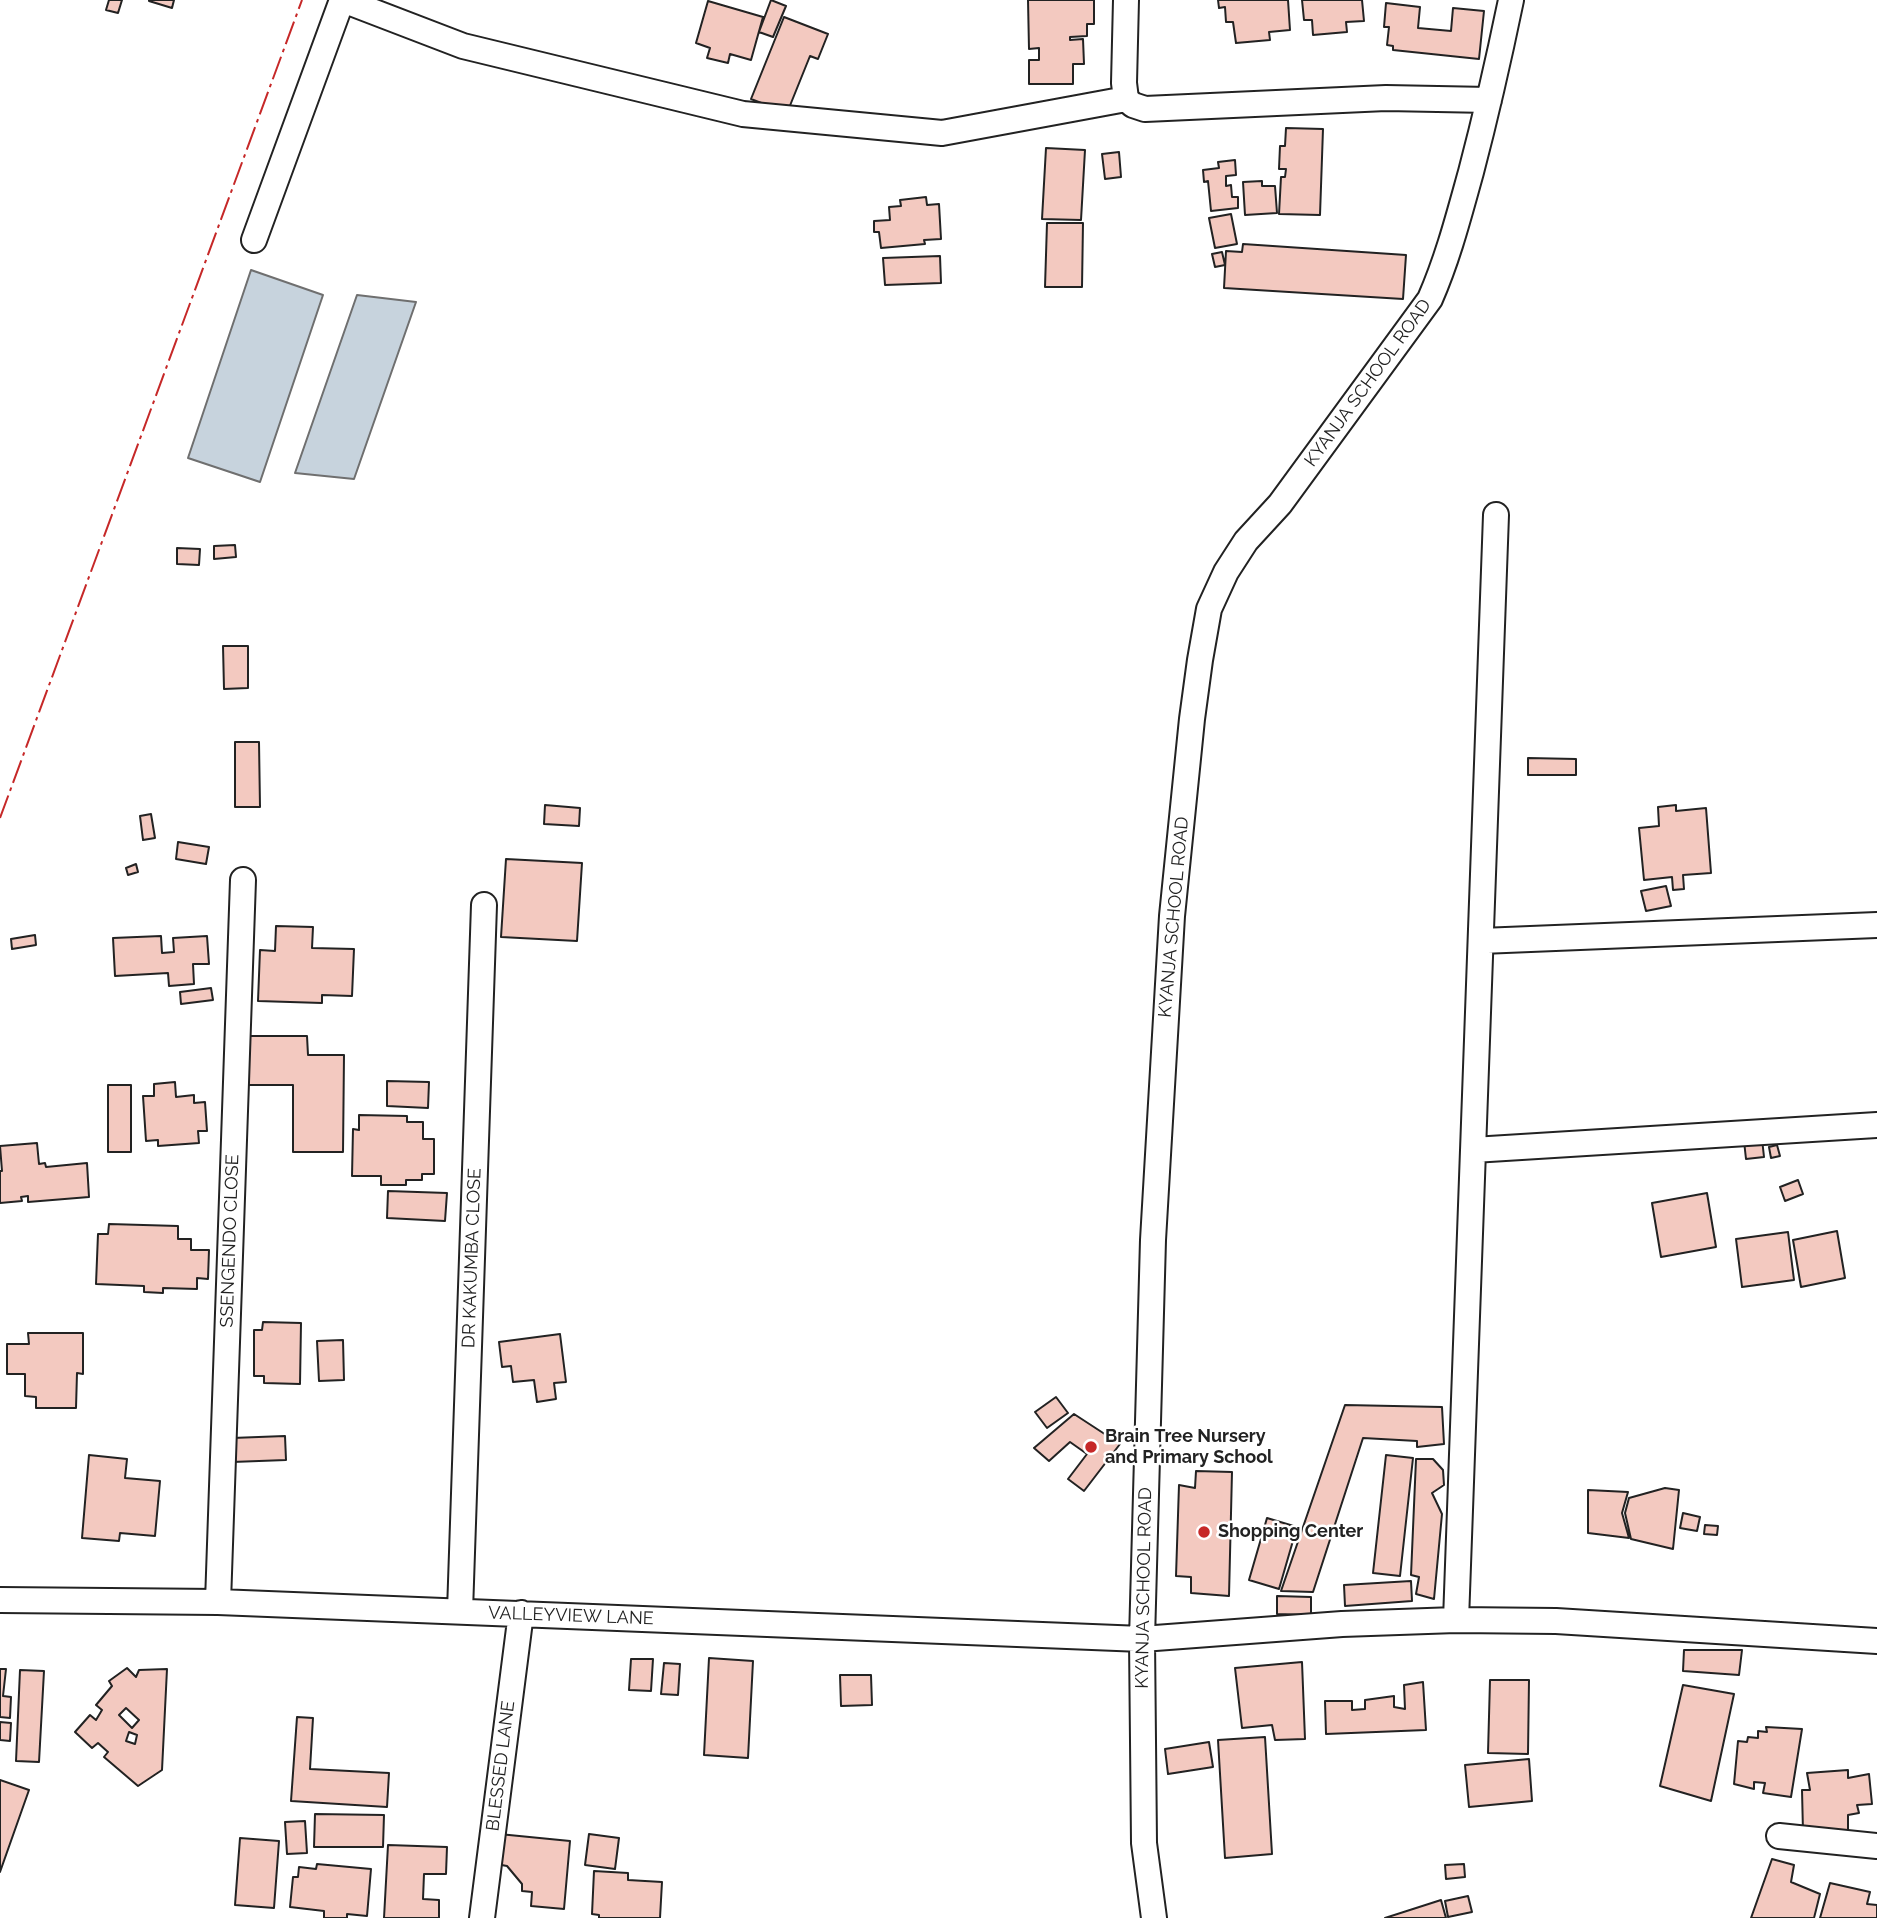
<!DOCTYPE html>
<html>
<head>
<meta charset="utf-8">
<style>
	body { margin:0 }
	canvas { display:block; background:#fff }
</style>
</head>
<body>
<canvas width="1877" height="1918"></canvas>
<script>
const ctx = document.querySelector('canvas').getContext('2d');
ctx.lineJoin = 'round';
function paint(path, color) {
  ctx.fillStyle = color;
  ctx.fill(path, 'evenodd');
}
function stroke(path, color, width, dash) {
  ctx.strokeStyle = color;
  ctx.lineWidth = width;
  ctx.lineCap = dash ? 'butt' : 'round';
  ctx.setLineDash(dash || []);
  ctx.stroke(path);
}
function drawText(font, color, halo, rows, align = 'center') {
  ctx.font = font + ' Raleway,sans-serif';
  ctx.lineWidth = 5;
  ctx.setLineDash([]);
  ctx.textBaseline = 'middle';
  ctx.strokeStyle = halo;
  ctx.fillStyle = color;
  for (const [text, x, y, turn = 0] of rows) {
    ctx.save();
    ctx.translate(x, y);
    ctx.rotate((+turn || 0) * Math.PI / 180);
    ctx.textAlign = isNaN(turn) ? turn : align;
    if (halo) ctx.strokeText(text, 0, 0);
    ctx.fillText(text, 0, 0);
    ctx.restore();
  }
}
const water = new Path2D(`
	M251,270L323,295L260,482L188,458Z
	M357,295L416,302L354,479L295,473Z`);
const building = new Path2D(`
	M109,0H122L118,13L106,10Z
	M149,0H174L172,8L149,1Z
	M771,0L786,6L773,37L759,32Z
	M1028,0H1094V24H1087V36L1070,37V40L1083,39L1084,64H1073V84H1029V60H1039V48L1029,49Z
	M1218,0H1288L1290,30L1269,32L1270,40L1236,43L1233,22H1226L1225,7L1219,8Z
	M1302,0H1362L1364,21L1346,22L1347,32L1313,35L1312,20H1304Z
	M708,1L763,17L751,60L730,54L728,63L707,58L710,48L696,43Z
	M1386,3L1420,7L1418,28L1451,31L1453,8L1484,11L1479,59L1393,50V46L1387,45L1389,27H1384Z
	M784,17L828,34L818,59L810,56L787,113L751,99Z
	M1286,128L1323,129L1320,215L1279,214L1281,177H1285L1286,169H1279L1280,146H1285Z
	M1046,148L1085,150L1081,220L1042,219Z
	M1119,152L1121,177L1105,179L1102,154Z
	M1235,160L1236,175L1226,176V186L1231,185L1232,197H1238V208L1211,211L1208,181L1204,182L1203,170L1219,168L1218,162Z
	M1262,181V186H1275L1277,213L1245,215L1243,182Z
	M926,197L927,205L939,204L941,239L924,240L925,244L881,248L879,232H874V221L890,220L889,207L901,206L900,200Z
	M1231,214L1237,244L1215,248L1209,218Z
	M1047,223H1083L1082,287H1045Z
	M1243,244L1406,255L1403,299L1224,288L1226,251L1242,252Z
	M1222,252L1225,265L1215,267L1212,254Z
	M940,256L941,283L885,285L883,258Z
	M235,545L236,557L214,559V546Z
	M177,548L200,549L199,565L177,564Z
	M223,646H248V688L224,689Z
	M235,742H259L260,807H235Z
	M1528,758L1576,759V775H1528Z
	M545,805L580,808L579,826L544,824Z
	M1676,805V811L1706,808L1711,873L1683,875L1684,889L1673,890L1672,877L1644,880L1639,828L1659,826L1658,807Z
	M151,814L155,838L143,840L140,816Z
	M178,842L209,847L206,864L176,859Z
	M506,859L582,863L577,941L501,937Z
	M136,864L138,872L128,875L126,868Z
	M1666,886L1671,906L1646,911L1641,891Z
	M276,926L313,927L312,948L354,949L352,996L322,995V1003L258,1001L260,950L275,951Z
	M35,935L36,945L12,949L11,939Z
	M161,936L162,953L174,952L173,938L207,936L209,964H193L194,984L169,986L168,973L115,976L113,938Z
	M211,988L213,1000L181,1004L180,992Z
	M246,1036H307L308,1055H344L343,1152H293V1085H246Z
	M387,1081L429,1082L428,1108L387,1106Z
	M175,1082L176,1097L194,1095V1103L205,1102L207,1131H198L199,1143L158,1146V1140L146,1141L143,1096H154V1084Z
	M108,1085H131V1152H108Z
	M359,1115L407,1116V1122H423V1139H434V1174H422V1180H406V1185H381V1176H352L353,1129L359,1130Z
	M1762,1139L1764,1157L1746,1159L1744,1141Z
	M37,1143L39,1164L45,1163L46,1167L87,1163L89,1197L28,1202V1196L21,1197L22,1201L0,1203V1171H2L0,1146Z
	M1777,1145L1780,1156L1771,1158L1769,1147Z
	M1798,1180L1803,1194L1785,1201L1780,1187Z
	M388,1191L447,1193L445,1221L387,1218Z
	M1707,1193L1716,1247L1661,1257L1652,1203Z
	M109,1224L178,1226V1239H191V1250H209L208,1279L197,1278V1289L163,1288V1293L144,1292V1286L96,1284L98,1234H108Z
	M1837,1231L1845,1278L1801,1287L1793,1240Z
	M1788,1232L1794,1280L1742,1287L1736,1239Z
	M263,1322L301,1323L300,1384L264,1383V1376H254V1330H262Z
	M28,1333H83V1374L77,1373L76,1408H36V1397L25,1396V1374H7V1344H29Z
	M560,1334L566,1382L554,1383L556,1399L537,1402L534,1380L513,1382L511,1366L502,1367L499,1342Z
	M343,1340L344,1380L319,1381L317,1341Z
	M1056,1397L1068,1413L1047,1428L1035,1412Z
	M1345,1405L1442,1407L1444,1444L1417,1447V1441L1363,1438L1313,1592L1281,1591Z
	M1074,1414L1120,1444L1084,1491L1068,1479L1087,1454L1070,1442L1049,1461L1034,1448Z
	M285,1436L286,1460L232,1462V1438Z
	M89,1455L127,1459L125,1478L160,1481L155,1536L120,1533L119,1541L82,1538Z
	M1386,1455L1413,1458L1400,1576L1373,1573Z
	M1416,1459H1433L1443,1470L1444,1485L1432,1493L1442,1514L1434,1599L1416,1594L1419,1577L1411,1575Z
	M1196,1471L1232,1472L1229,1596L1191,1593V1577L1176,1576L1179,1485L1195,1488Z
	M1665,1488L1679,1490L1673,1549L1631,1539L1625,1513L1629,1498Z
	M1588,1490L1628,1492L1622,1513L1629,1538L1588,1533Z
	M1683,1513L1700,1517L1697,1531L1680,1528Z
	M1267,1518L1297,1527L1279,1589L1249,1580Z
	M1705,1525L1718,1526L1717,1535L1704,1534Z
	M1411,1581L1412,1601L1345,1606L1344,1585Z
	M1277,1596L1311,1597V1615L1277,1614Z
	M1684,1650H1742L1739,1675L1683,1671Z
	M709,1658L753,1661L748,1758L704,1755Z
	M631,1659H653L651,1691L629,1690Z
	M1302,1662L1305,1739L1275,1740L1272,1725L1242,1728L1235,1668Z
	M664,1663L680,1664L678,1695L661,1694Z
	M127,1668L136,1677L139,1670L167,1669L162,1770L138,1786L104,1757L108,1752L98,1743L92,1748L75,1732L90,1715L96,1720L102,1710L96,1705L112,1686L109,1681ZM126,1708L139,1720L132,1728L119,1715ZM129,1732L137,1735L135,1744L126,1741Z
	M0,1669H6L3,1696L11,1697L10,1718L0,1717Z
	M20,1670L44,1671L39,1762L16,1761Z
	M840,1675H871L872,1705L841,1706Z
	M1490,1680H1529L1528,1754L1488,1753Z
	M1423,1682L1426,1730L1326,1734L1325,1701H1352V1710L1365,1709V1700L1394,1696V1707L1405,1709L1404,1685Z
	M1683,1685L1734,1694L1711,1801L1660,1786Z
	M297,1717L313,1718L310,1769L389,1773L387,1807L291,1801Z
	M0,1722L11,1723L10,1741L0,1740Z
	M1766,1727L1802,1729L1791,1797L1763,1793L1765,1783L1754,1782V1789L1734,1784L1738,1741L1747,1742L1748,1737L1758,1738V1731L1767,1732Z
	M1265,1737L1272,1854L1225,1858L1218,1740Z
	M1209,1742L1213,1767L1168,1774L1165,1749Z
	M1529,1759L1532,1801L1469,1807L1465,1765Z
	M1848,1770V1778L1869,1774L1872,1804L1857,1805L1859,1813L1848,1815V1831L1803,1832L1802,1790H1810L1807,1773Z
	M0,1780L29,1790L0,1872Z
	M315,1814L384,1815L383,1847H314Z
	M305,1821L307,1853L287,1854L285,1822Z
	M499,1834L570,1841L564,1909L531,1906L532,1892L522,1891V1884L507,1866L496,1864Z
	M589,1834L619,1838L615,1869L585,1865Z
	M240,1838L279,1841L274,1908L235,1905Z
	M388,1845L447,1847L446,1874H424L423,1899L439,1900V1918H384Z
	M1772,1859L1794,1865L1791,1882L1820,1894L1814,1918H1751Z
	M317,1864L371,1869L367,1916L347,1914V1918H324V1911L290,1907L293,1877H298L299,1867L316,1869Z
	M1464,1864L1465,1877L1446,1879L1445,1865Z
	M594,1871L628,1873V1880L662,1882L660,1918H599V1915L592,1914Z
	M1830,1883L1870,1892L1867,1904L1877,1905V1918H1820Z
	M1468,1896L1472,1912L1448,1917L1445,1901Z
	M1441,1900L1446,1918H1385Z`);
const street = new Path2D(`
	M343,0L463,46L743,114L942,133L1126,99L1133,105L1145,109L1386,98L1489,100
	M1126,0L1124,83L1126,99
	M254,240L342,0
	M1481,941L1877,925
	M1473,1150L1877,1125
	M0,1600L218,1602L1142,1639L1342,1624L1456,1620L1556,1621L1877,1641
	M218,1602L243,880
	M460,1611L484,905
	M1456,1620L1496,515
	M1779,1836L1877,1846
	M482,1918L521,1613
	M1154,1918L1144,1843L1142,1639L1153,1240L1172,916L1192,719L1200,660L1209,609L1226,572L1246,541L1280,504L1430,299C1448,258 1459,215 1471,172C1486,115 1499,58 1511,0`);
const power = new Path2D(`
	M0,818L302,0`);
const markers = [
	[1091,1447,7,"#c62828"],
	[1204,1532,7,"#c62828"]
];
const streetNames = [
	["KYANJA SCHOOL ROAD",1368,383,-54],
	["KYANJA SCHOOL ROAD",1174,917,-85],
	["SSENGENDO CLOSE",230,1241,-88],
	["DR KAKUMBA CLOSE",472,1258,-88],
	["KYANJA SCHOOL ROAD",1144,1588,-89],
	["VALLEYVIEW LANE",571,1616,2],
	["BLESSED LANE",501,1766,-83]
];
const poiNames = [
	["Brain Tree Nursery",1105,1437],
	["and Primary School",1105,1458],
	["Shopping Center",1218,1532]
];
paint(water, '#c7d3dd');
stroke(water, '#6f6f6f', 2);
paint(building, '#f3c9c0');
stroke(building, '#222', 2);
stroke(street, '#222', 28);
stroke(street, '#fff', 24);
stroke(power, '#c62828', 2, [24, 5, 3.5, 5]);
for (const [x, y, r, color] of markers) {
  const dot = new Path2D();
  dot.arc(x, y, r, 0, 2 * Math.PI);
  ctx.fillStyle = color;
  ctx.fill(dot);
  stroke(dot, '#fff', 2.5);
}
drawText('18px', '#222', '#fff', streetNames);
drawText('bold 18px', '#222', '#fff', poiNames, 'left');
</script>
</body>
</html>
